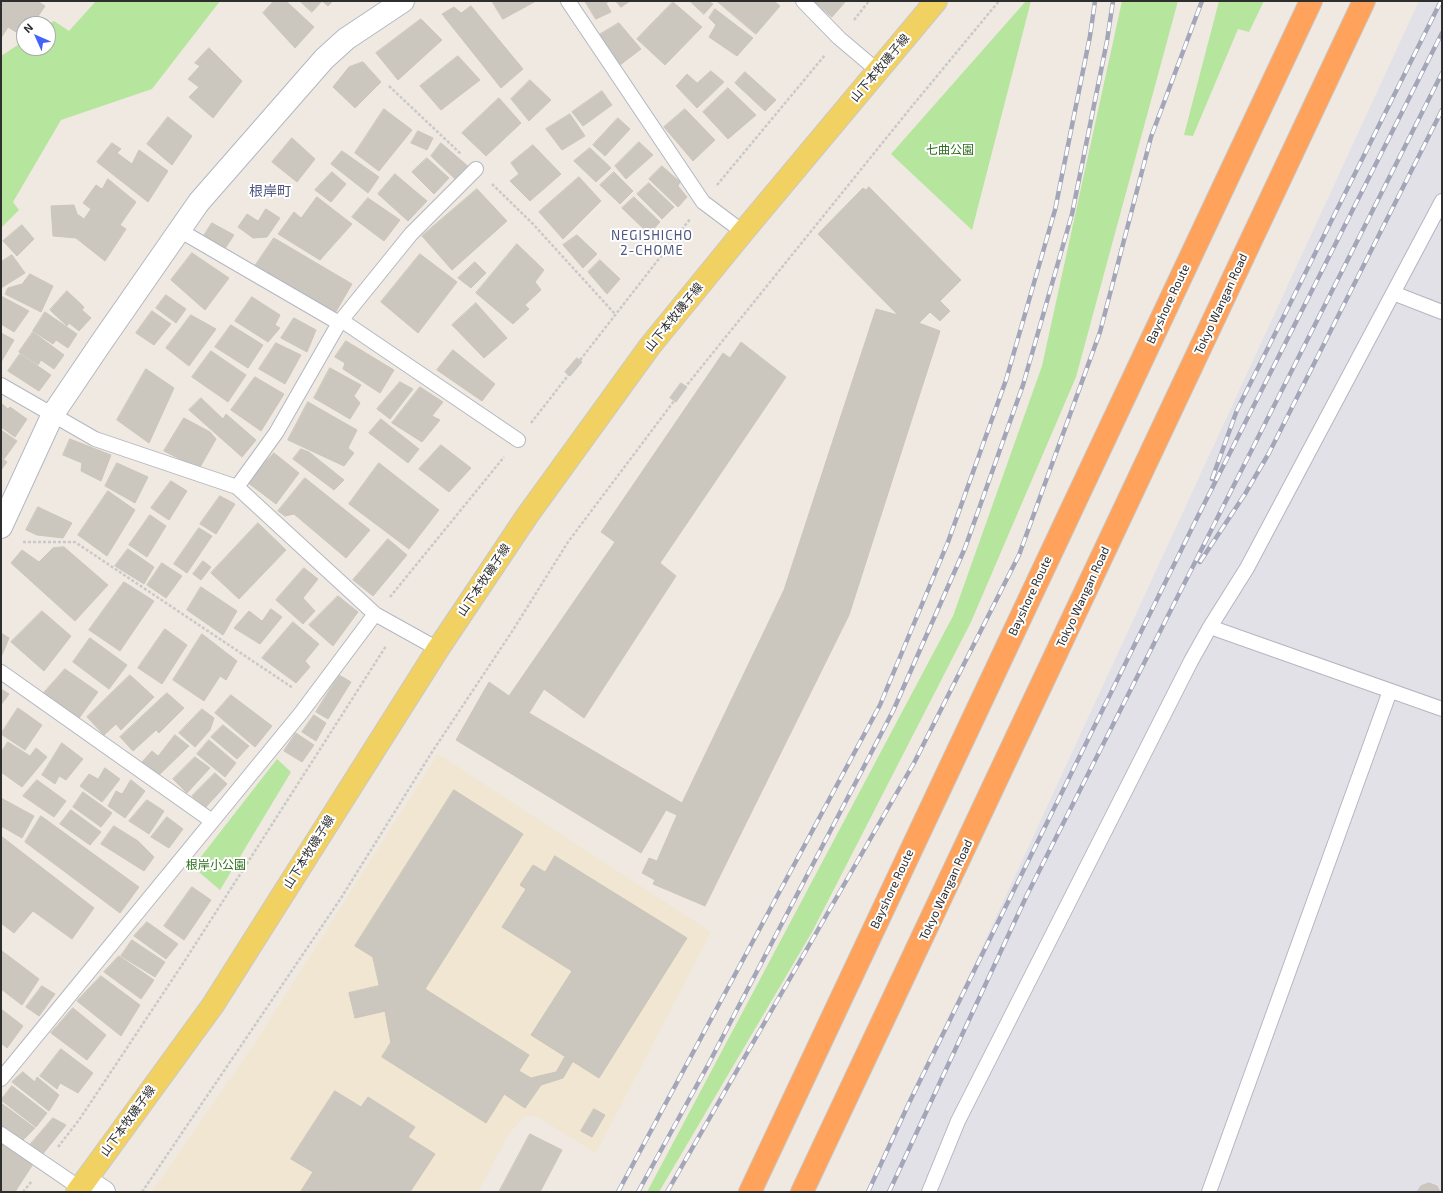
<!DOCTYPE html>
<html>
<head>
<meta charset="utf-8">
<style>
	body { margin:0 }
	#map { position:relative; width:1443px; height:1193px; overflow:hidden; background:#efe9e1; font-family:"Exo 2",sans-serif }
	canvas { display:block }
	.frame { position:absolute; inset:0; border:2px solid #2e2e2e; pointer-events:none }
	.north { position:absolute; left:16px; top:16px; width:40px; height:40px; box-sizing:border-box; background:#fff; border:1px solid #ababab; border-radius:50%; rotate:315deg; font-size:11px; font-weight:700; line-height:16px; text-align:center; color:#2e2e2e }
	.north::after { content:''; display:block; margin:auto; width:14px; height:18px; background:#4264fb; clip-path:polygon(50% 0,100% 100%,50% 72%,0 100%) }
</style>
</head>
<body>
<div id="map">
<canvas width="1443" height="1193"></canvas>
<div class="frame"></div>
<div class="north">N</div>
</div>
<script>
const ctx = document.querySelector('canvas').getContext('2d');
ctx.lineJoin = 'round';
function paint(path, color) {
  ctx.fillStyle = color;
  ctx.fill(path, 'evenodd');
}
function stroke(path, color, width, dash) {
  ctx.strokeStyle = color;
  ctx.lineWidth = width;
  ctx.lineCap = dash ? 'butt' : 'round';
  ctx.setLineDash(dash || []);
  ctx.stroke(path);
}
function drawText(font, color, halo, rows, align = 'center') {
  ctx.font = font + ' "Exo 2","Noto Sans JP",sans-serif';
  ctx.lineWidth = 4;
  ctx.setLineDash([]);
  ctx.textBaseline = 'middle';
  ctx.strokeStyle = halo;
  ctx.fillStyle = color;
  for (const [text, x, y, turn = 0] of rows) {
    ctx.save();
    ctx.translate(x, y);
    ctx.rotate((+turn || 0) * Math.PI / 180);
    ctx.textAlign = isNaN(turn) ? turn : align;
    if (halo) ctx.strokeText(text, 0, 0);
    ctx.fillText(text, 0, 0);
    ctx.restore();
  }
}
const industrial = new Path2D(`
	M1419,1H1442V1192H869Z`);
const education = new Path2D(`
	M438,754L711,932L596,1153L536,1116H525L508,1135L478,1192H152L257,1040Z`);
const green = new Path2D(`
	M96,1H220L152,89L61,120L13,202L19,210L1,228V56L24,41V48H48V24L54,21L69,31Z
	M1026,1H1031L972,230L891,154Z
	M1122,1H1178L1076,377L971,622L812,932L659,1192H647L953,616L1042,366Z
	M1219,1H1264L1249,32L1238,29L1193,136L1184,135Z
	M277,759L291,772L220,890L193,867Z`);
const building = new Path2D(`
	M1,1H37L45,6L33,24H24V37L8,27L1,38Z
	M274,1H286L314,27L295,48L263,13Z
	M300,1H333L328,6L322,1L312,12Z
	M492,1H536L503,19Z
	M585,1H609L606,3L611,12L596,19Z
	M616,1H630L621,7Z
	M690,1H708L713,4L704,14Z
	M717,1H774L780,6L756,34Z
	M813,1H846L832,17Z
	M673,2L702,27L665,65L637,39Z
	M471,6L523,69L501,88L442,14L454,7L461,13Z
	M715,9L753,38L737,56L709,37L716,25L709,18Z
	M421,19L442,40L398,80L376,53Z
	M619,23L641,49L620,65L599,35Z
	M209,48L242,81L213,118L189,97L199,87L188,79L200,66L195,63Z
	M458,56L480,80L441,110L420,86Z
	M363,62L381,82L355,108L333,87L349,67Z
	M711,71L724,82L697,108L676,86L687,74L697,83Z
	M745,72L776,100L765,111L735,83Z
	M530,80L551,100L529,121L511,99Z
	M728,88L756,115L728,139L703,112Z
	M602,91L612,105L583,126L572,112Z
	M499,98L521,123L486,156L462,133Z
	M384,109L412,130L379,171L355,153Z
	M685,109L715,140L693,161L664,127Z
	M570,114L585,136L562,150L546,129Z
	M168,117L192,136L172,165L147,144Z
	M618,118L630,129L605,156L593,145Z
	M418,131L433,138L427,150L411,143Z
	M292,138L315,159L297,182L272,162Z
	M639,142L653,155L626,179L615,166Z
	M112,143L121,149L117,153L132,164L139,150L168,171L148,202L97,162Z
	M441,143L470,168L456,180L431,156Z
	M533,145L561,174L530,201L510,181L519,174L511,163Z
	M590,148L611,168L596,182L574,161Z
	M342,151L379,177L368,193L331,164Z
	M427,158L449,178L434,194L412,172Z
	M662,166L680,182L678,186L687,197L678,207L649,179Z
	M332,172L346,184L331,202L315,190Z
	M614,172L633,191L620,204L600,185Z
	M395,174L427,201L408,221L378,194Z
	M579,177L601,201L563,239L539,212Z
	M108,179L136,202L120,225L126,229L105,261L76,238L53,236L51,206L74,205L77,214L84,219L91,209L83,203L96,185L102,189Z
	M649,183L674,207L662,219L637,194Z
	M869,187L961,280L940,301L950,311L940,321L930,312L919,323L940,331L849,615L705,906L653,884L655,880L642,873L649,858L657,861L677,815L666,810L641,853L456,740L489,682L509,696L615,542L601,532L723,353L730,358L741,342L786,377L660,563L676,576L584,718L544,689L529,713L682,803L784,590L876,309L898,315L818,234L863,188L866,190Z
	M477,189L507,221L452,270L422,236Z
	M317,197L352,224L320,260L278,234L294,212L301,218Z
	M634,197L660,222L649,234L622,208Z
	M368,198L400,220L384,241L352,217Z
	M266,209L280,218L267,237L253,238L238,227L247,214L258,221Z
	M212,223L234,235L224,250L203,237Z
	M22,225L34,239L17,256L3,241Z
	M577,235L597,254L583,268L563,245Z
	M274,238L352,284L334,315L255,266Z
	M517,244L544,270L535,282L541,290L525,305L529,309L513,324L476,293Z
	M192,253L229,278L205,310L171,280Z
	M420,254L457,282L418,333L381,302Z
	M12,255L25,273L1,288V262Z
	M600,260L620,279L607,294L588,272Z
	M475,262L486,273L471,288L458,278Z
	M30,274L53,286L41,312L5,294L8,288L22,284Z
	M67,291L84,307L82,310L91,318L79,331L69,323L67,326L50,310Z
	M166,295L186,309L176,323L156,308Z
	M1,296L29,311L14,332L1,324Z
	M252,297L280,315L275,325L280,328L268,342L235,321Z
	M476,303L507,338L484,358L452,325Z
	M152,311L171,324L154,345L136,333Z
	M45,312L77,334L68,348L56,340L53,344L33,331Z
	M191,315L216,329L189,366L166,348Z
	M294,318L316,330L307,352L281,338Z
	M231,325L263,345L248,368L215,347Z
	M33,332L64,355L54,369L41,360L38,365L19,352Z
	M1,333L14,340L1,362Z
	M346,341L394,370L380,393L343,369L345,363L335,357Z
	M276,343L301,355L285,384L259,369Z
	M453,350L495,384L482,401L437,370Z
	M211,351L246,375L228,402L192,377Z
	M20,354L51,375L39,391L8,371Z
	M577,358L582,362L570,376L565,372Z
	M330,368L361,385L354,396L360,403L350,419L314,398Z
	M146,369L174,388L149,443L117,420Z
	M255,377L284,394L261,431L231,410Z
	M400,382L413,389L390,419L377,409Z
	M681,383L687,387L676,402L670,398Z
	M420,387L443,402L432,416L440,420L422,442L392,423Z
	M201,398L223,419L226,414L256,440L242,457L189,410Z
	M308,402L357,430L348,448L354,453L344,466L288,440Z
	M1,403L8,409L10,407L27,419L15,437L1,427Z
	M184,418L210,432L216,439L199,469L164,451Z
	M381,419L419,449L408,463L369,433Z
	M1,430L17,441L4,459L1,456Z
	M70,439L111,455L101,481L81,471L82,463L63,455Z
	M441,445L471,468L449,492L419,469Z
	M301,449L309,452L344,480L334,490L293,459Z
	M274,453L299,473L276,504L247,482Z
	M1,458L7,462L1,470Z
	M117,463L148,477L135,503L105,486Z
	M379,463L439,510L409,549L349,504Z
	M305,478L370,530L346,558L294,514L285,516L278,511Z
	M171,481L187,491L169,520L151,508Z
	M108,491L135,510L107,556L78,535Z
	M220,496L235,504L216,534L200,524Z
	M38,507L72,523L63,538L37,535L26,530Z
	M150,515L166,526L147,557L129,545Z
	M258,523L286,550L239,599L211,573Z
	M199,528L212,536L187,573L174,564Z
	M388,539L407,555L373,596L353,580Z
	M64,547L108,585L75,621L11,563L22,550L39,562L53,548Z
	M128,549L154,567L144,584L115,566Z
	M203,561L211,567L201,580L193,574Z
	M162,563L182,576L166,598L147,585Z
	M304,568L318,579L303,598L315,611L303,624L276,600Z
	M124,582L154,601L120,651L89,630Z
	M201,587L237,611L223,635L187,610Z
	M338,596L358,612L333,646L309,625Z
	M271,609L282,617L260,644L234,628L249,611L262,621Z
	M42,611L71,636L44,671L11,642Z
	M293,622L319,644L305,661L310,667L296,683L262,658Z
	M165,629L187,645L162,684L138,668Z
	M1,633L9,638L2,655L1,654Z
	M202,634L237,661L226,680L220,676L204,701L173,680Z
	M90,638L127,665L109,689L73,662Z
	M65,669L98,692L77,721L42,695Z
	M130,675L154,697L121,730L116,724L104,735L87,717Z
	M339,675L351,682L328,719L316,712Z
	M1,689L9,694L1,705Z
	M167,693L184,708L159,733L156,730L133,751L120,737Z
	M231,695L272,726L255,747L215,713Z
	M18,708L42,725L25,750L1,734Z
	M202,709L214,718L210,730L195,747L179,733Z
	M314,715L326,723L316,741L302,732Z
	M223,725L249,746L237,759L211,737Z
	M296,733L314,745L302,762L284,751Z
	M175,735L189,746L158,776L142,762L152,751L158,756Z
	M209,740L236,763L225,777L197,754Z
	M8,742L30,756L36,748L47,757L22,787L1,772V753Z
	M62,743L83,759L66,780L59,776L55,784L42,775Z
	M195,757L210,768L187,793L173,779Z
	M105,768L120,779L102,802L80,786L89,774L98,779Z
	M215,773L227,784L205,808L192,796Z
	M37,780L66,801L54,817L23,796Z
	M131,780L145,791L125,818L108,806L116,791L122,794Z
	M454,790L523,834L425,989L355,946Z
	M83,792L112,813L101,827L73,807Z
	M1,798L34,816L22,838L1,826Z
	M147,800L164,811L149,834L129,821Z
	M71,810L101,832L90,845L60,824Z
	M41,816L139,887L120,913L25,842Z
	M167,817L183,829L169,848L151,837Z
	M114,826L138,841L154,857L144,871L101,844Z
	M1,836L94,908L72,939L33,911L14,933L1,923Z
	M555,856L687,938L599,1078L531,1035L572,971L502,927L526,889L520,885L533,865L545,872Z
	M192,887L211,900L184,940L164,926Z
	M147,922L178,944L166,959L134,936Z
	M132,940L165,962L155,977L121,956Z
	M2,951L39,979L22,1005L1,989Z
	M119,956L154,980L141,999L104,972Z
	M373,957L425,989L391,1043L385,1011Z
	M101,976L140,1005L121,1036L77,1001Z
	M42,986L55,994L39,1016L26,1007Z
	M379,986L385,1011L355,1018L349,993Z
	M425,989L529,1055L486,1123L382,1057Z
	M73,1008L106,1035L87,1060L51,1033Z
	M1,1009L23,1026L7,1048L1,1043Z
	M61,1049L93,1073L78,1093L60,1083L57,1089L40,1076Z
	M565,1057L573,1061L563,1078L541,1085L525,1108L504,1094L519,1071L531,1078L556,1072Z
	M23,1072L35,1082L37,1077L59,1095L49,1111L12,1082Z
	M12,1086L47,1113L36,1127L1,1100Z
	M335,1091L361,1107L368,1097L415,1127L408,1137L435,1154L410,1192L301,1191L313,1172L291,1159Z
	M1,1103L35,1128L23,1140L1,1125Z
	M594,1109L605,1115L592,1137L581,1131Z
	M53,1118L66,1125L42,1155L29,1146Z
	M530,1134L562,1150L540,1192H499Z
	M1,1142L33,1164L15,1192L1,1191Z
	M1429,1183L1437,1186L1440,1192H1417L1421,1186Z`);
const path = new Path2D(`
	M854,20L869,1
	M389,86L461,154
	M492,184L533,224L615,314
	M717,185L825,55
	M531,423L690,219
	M23,542H75L293,688
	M390,597L504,457
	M58,1147L79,1120L184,962L386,646
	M23,1192L32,1181
	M142,1192L341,898L432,752L513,630L568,542L674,401L913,105L999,1`);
const lane = new Path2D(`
	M568,1L703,202L743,232
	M803,1L839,38L878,71
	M179,230L339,323L344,322L518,440
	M1393,293L1442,312
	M1,385L95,439L237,487L375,614L438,649
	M237,487L276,433L339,323L411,234L476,169
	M1210,627L1247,568L1442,201
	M1,672L212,821
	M1,1079L301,713L375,614
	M1,1134L80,1188
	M929,1192L958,1121L1191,661L1210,627L1442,709
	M1209,1192L1390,691`);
const street = new Path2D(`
	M86,1180L104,1192`);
const secondary = new Path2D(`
	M1,527L53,414L101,343L199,202L324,59L346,39L403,1`);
const primary = new Path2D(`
	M77,1192L213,1005L438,649L527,516L650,346L743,232L936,1`);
const highway = new Path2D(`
	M750,1192L1311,1
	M802,1192L1364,1`);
const rail = new Path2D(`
	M1212,479L1237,410L1441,1
	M1200,562L1245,494L1269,453L1442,110
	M618,1192L880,705L948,542L1006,380L1055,210L1090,36L1095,1
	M638,1192L708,1065L893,711L965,548L1023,385L1072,214L1107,41L1113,1
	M667,1192L914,763L1019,555L1100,332L1151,137L1202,1
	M868,1192L909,1103L1195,522L1442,33
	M889,1192L1027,895L1442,73`);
const streetNames = [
	["山下本牧磯子線",880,68,-50],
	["Bayshore Route",1168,304,-65],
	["Tokyo Wangan Road",1221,304,-65],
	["山下本牧磯子線",674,317,-51],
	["山下本牧磯子線",484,580,-56],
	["Bayshore Route",1030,596,-65],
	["Tokyo Wangan Road",1083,597,-65],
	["山下本牧磯子線",309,852,-58],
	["Bayshore Route",892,889,-65],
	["Tokyo Wangan Road",946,890,-65],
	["山下本牧磯子線",128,1121,-54]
];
const parkNames = [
	["七曲公園",950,150],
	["根岸小公園",216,865]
];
const neighbourhoodNames = [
	["NEGISHICHO",652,236],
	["2-CHOME",652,251]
];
const quarterNames = [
	["根岸町",270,191]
];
paint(industrial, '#e3e1e8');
paint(education, '#f0e6d1');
paint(green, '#b6e59e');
paint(building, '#cbc7bf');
stroke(building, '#cbc5ba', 1);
stroke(lane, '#b4b7c1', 16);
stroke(street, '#b4b7c1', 24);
stroke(secondary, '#b4b7c1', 24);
stroke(primary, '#c9c9c9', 24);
stroke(highway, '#c9c9c9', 24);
stroke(path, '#c9c9c9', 2.5, [3, 2]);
stroke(lane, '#fff', 14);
stroke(street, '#fff', 22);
stroke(secondary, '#fff', 22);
stroke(primary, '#f2d163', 22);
stroke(highway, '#ffa35c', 22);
stroke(rail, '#a3a6b8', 4.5);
stroke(rail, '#fff', 3, [9]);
drawText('12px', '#2e2e2e', '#fff', streetNames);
drawText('12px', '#2c6e1b', '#fff', parkNames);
ctx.letterSpacing = '1px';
drawText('13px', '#4d5680', '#fff', neighbourhoodNames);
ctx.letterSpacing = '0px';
drawText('14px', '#4d5680', '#fff', quarterNames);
</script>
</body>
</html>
